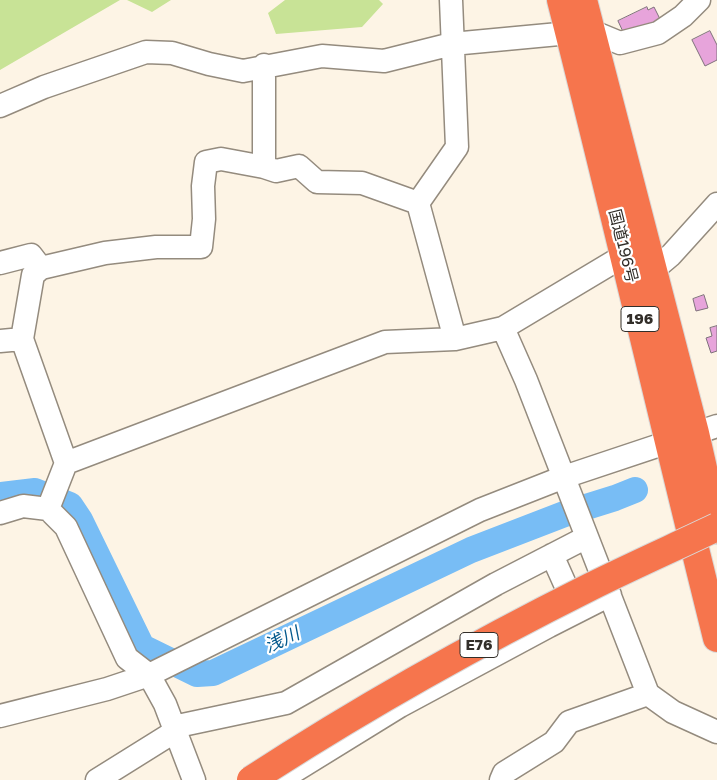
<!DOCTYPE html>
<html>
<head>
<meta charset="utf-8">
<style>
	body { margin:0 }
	canvas { display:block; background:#fdf4e5 }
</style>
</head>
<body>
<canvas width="717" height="780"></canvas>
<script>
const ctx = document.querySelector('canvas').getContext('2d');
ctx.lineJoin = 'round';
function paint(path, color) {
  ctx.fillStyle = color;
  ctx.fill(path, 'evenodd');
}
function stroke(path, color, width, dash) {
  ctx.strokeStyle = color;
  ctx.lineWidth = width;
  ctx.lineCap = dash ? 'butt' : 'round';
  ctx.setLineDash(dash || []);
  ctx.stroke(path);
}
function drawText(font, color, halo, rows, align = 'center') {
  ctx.font = font + ' "Golos Text","Noto Sans JP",sans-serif';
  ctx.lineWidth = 4.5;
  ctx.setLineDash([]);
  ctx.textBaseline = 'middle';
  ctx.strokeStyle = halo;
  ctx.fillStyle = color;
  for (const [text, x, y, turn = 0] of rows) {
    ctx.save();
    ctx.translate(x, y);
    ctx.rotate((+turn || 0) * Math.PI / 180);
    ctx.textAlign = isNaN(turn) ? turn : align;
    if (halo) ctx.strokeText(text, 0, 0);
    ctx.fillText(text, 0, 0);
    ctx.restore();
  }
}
const green = new Path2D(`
	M0,0H120L0,70Z
	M127,0H171L152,12Z
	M285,0H379L383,4L362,27L276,34L268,13Z`);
const river = new Path2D(`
	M0,495L35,491L70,505L80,520L142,647L197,674L213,673L471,550L567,513L615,498L635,490`);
const building = new Path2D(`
	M647,7L648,10L654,7L662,23L625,36L618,21Z
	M710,31L717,45V60L705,66L692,40Z
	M704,295L708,308L696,311L693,299Z
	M717,326V351L711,353L706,338L712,336L710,328Z`);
const minor = new Path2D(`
	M264,65V167L276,171L299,166L317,182L362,183L418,203
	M0,106L44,87L146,52L172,53L209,64L243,71L322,56L384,61L452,44L591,31L620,43L658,33L683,16L699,0
	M418,203L457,147L451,0
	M418,203L455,339
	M0,263L31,255L41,268
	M652,271L671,255L717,204
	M503,328L625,255
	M0,341L22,339
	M66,463L385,342L455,339L503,328L526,380L648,694L673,712L717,732
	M48,509L66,463L22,339L33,275L41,268L105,253L156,247H201L204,219L203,186L206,162L221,159L264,167
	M0,513L23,506L48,509L66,527L127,658L149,675L165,704L194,780
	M552,555L577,611
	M0,716L107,689L149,675L480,510L564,477L717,426
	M173,727L286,703L496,584L587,537
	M97,780L174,732
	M280,780L400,706L549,626L610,595
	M501,780L504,773L554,742L569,722L648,694`);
const highway = new Path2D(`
	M561,0C615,212 664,426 717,638
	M583,0L695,433L717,530`);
const highwayBridge = new Path2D(`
	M251,780C360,709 474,645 590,587C632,566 675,547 717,527`);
const shields = [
	[640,319,38],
	[479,645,38]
];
const shieldNames = [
	["196",640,319],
	["E76",479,645]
];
const streetNames = [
	["国道196号",623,246,76]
];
const waterNames = [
	["浅川",282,640,-25]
];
paint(green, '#c8e396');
stroke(river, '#78bdf5', 26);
paint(building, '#e7a4db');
stroke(building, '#7f727c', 1);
stroke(minor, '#948b7e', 25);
stroke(highway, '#dad9d8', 30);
stroke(minor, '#fff', 22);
stroke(highway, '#f6754d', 28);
stroke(highwayBridge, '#dad9d8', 30, []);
stroke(highwayBridge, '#f6754d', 28);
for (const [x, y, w] of shields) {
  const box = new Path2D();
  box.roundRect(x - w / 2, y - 12.5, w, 25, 4);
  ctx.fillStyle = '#fff';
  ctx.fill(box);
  stroke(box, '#322e29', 1);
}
drawText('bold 15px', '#322e29', null, shieldNames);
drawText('16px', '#322e29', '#fff', streetNames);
drawText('italic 18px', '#055a8d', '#fff', waterNames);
</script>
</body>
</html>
